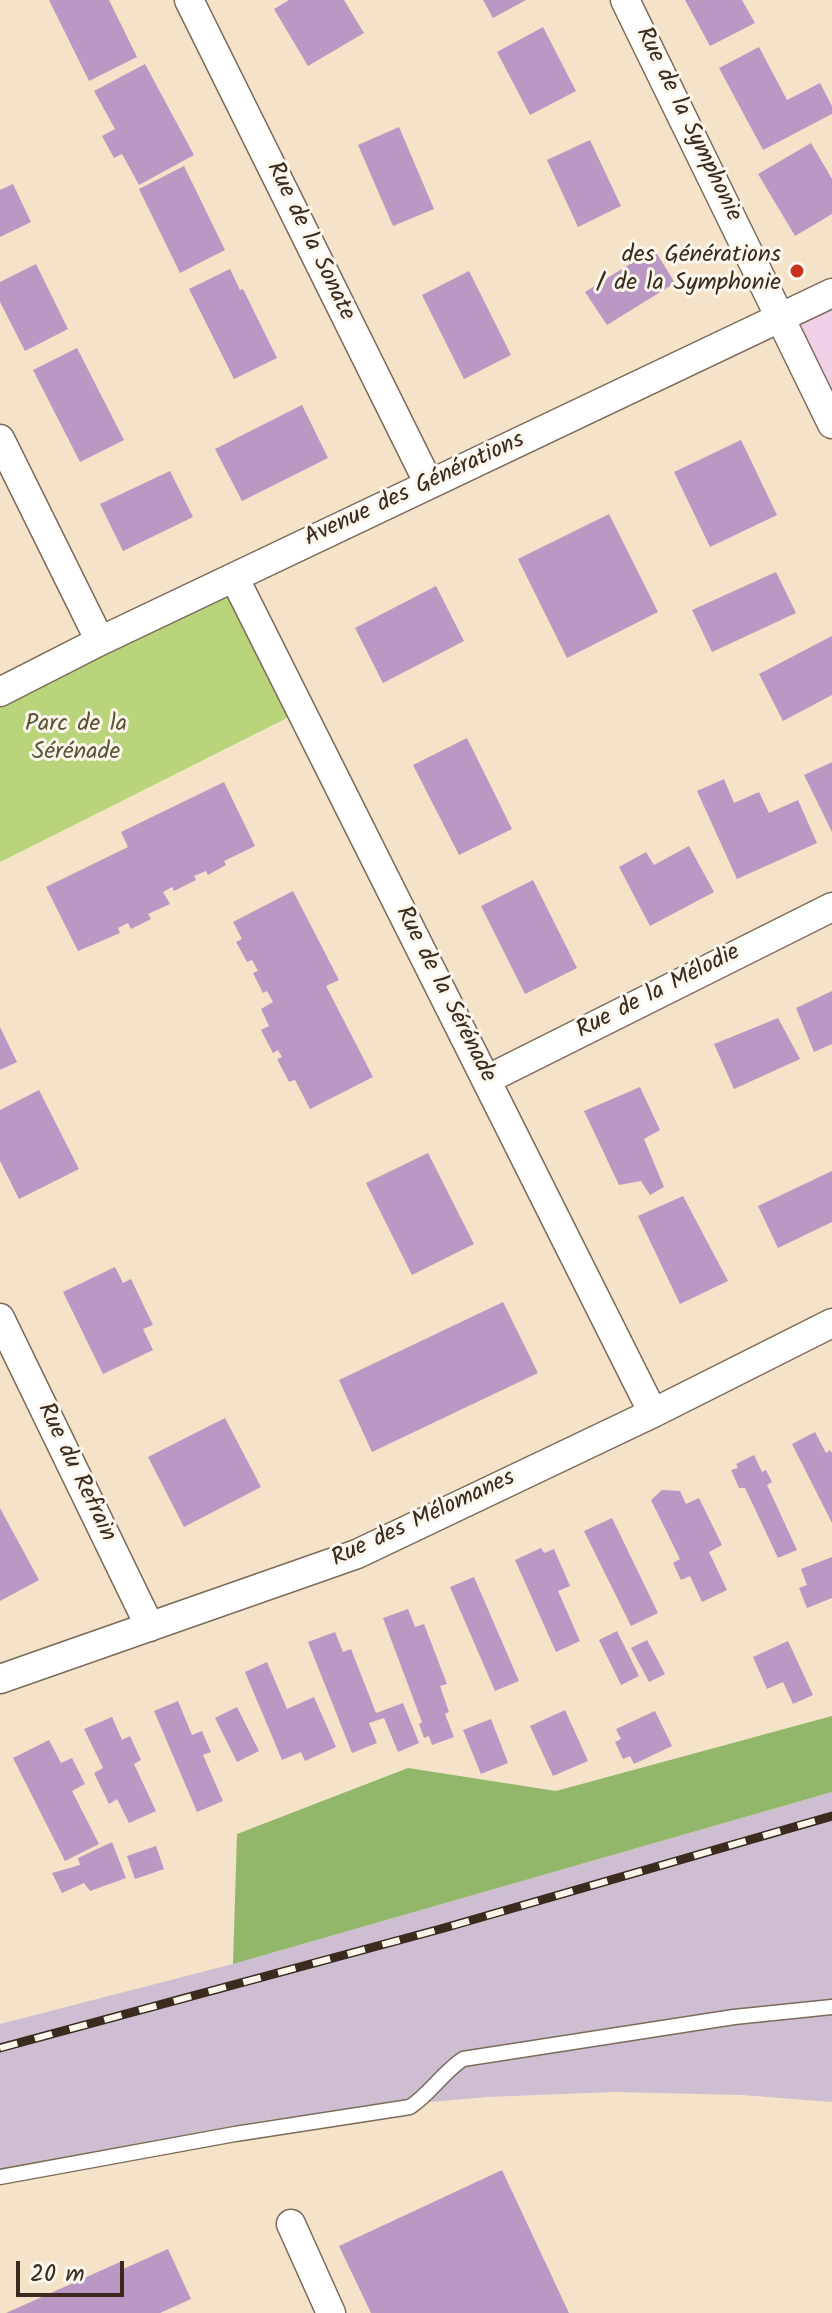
<!DOCTYPE html>
<html>
<head>
<meta charset="utf-8">
<style>
	body { margin:0 }
	#map { position:relative; width:832px; height:2313px; overflow:hidden; background:#f4e3c9; font-family:Kalam,sans-serif }
	canvas { display:block }
	.scale { position:absolute; left:16px; top:2261px; width:108px; height:36px; box-sizing:border-box; border:4px solid #3b2a1e; border-top:0; padding-left:10px; font-size:24px; line-height:28px; white-space:nowrap; color:#3b2a1e; -webkit-text-stroke:6px #fbf7ec; paint-order:stroke }
</style>
</head>
<body>
<div id="map">
<canvas width="832" height="2313"></canvas>
<div class="scale">20 m</div>
</div>
<script>
const ctx = document.querySelector('canvas').getContext('2d');
ctx.lineJoin = 'round';
function paint(path, color) {
  ctx.fillStyle = color;
  ctx.fill(path, 'evenodd');
}
function stroke(path, color, width, dash) {
  ctx.strokeStyle = color;
  ctx.lineWidth = width;
  ctx.lineCap = dash ? 'butt' : 'round';
  ctx.setLineDash(dash || []);
  ctx.stroke(path);
}
function drawText(font, color, halo, rows, align = 'center') {
  ctx.font = font + ' Kalam,sans-serif';
  ctx.lineWidth = 6;
  ctx.setLineDash([]);
  ctx.textBaseline = 'middle';
  ctx.strokeStyle = halo;
  ctx.fillStyle = color;
  for (const [text, x, y, turn = 0] of rows) {
    ctx.save();
    ctx.translate(x, y);
    ctx.rotate((+turn || 0) * Math.PI / 180);
    ctx.textAlign = isNaN(turn) ? turn : align;
    if (halo) ctx.strokeText(text, 0, 0);
    ctx.fillText(text, 0, 0);
    ctx.restore();
  }
}
const built = new Path2D(`
	M832,293V419L782,317Z`);
const industrial = new Path2D(`
	M832,1792V2102L742,2095L613,2092L487,2097L373,2107L266,2120L0,2168V2024L233,1964Z`);
const green = new Path2D(`
	M234,577L301,711L0,862V694Z`);
const forest = new Path2D(`
	M832,1716V1792L233,1964L237,1834L408,1768L556,1791Z`);
const building = new Path2D(`
	M49,0H109L137,57L89,81Z
	M289,0H344L364,33L308,66L274,9Z
	M483,0H526L493,18Z
	M685,0H742L755,23L710,46Z
	M543,27L576,91L530,115L497,52Z
	M759,47L787,100L820,83L832,106V114L763,150L719,68Z
	M145,64L194,155L139,185L122,154L114,158L102,136L115,129L94,91Z
	M399,127L434,209L393,226L358,145Z
	M590,140L621,206L578,227L547,160Z
	M811,143L832,179V214L795,236L758,174Z
	M184,166L225,250L180,273L139,189Z
	M13,184L31,222L0,237V190Z
	M654,249L675,283L607,325L585,292Z
	M36,264L68,329L25,351L0,302V282Z
	M230,269L240,290L243,289L277,358L234,379L189,289Z
	M469,271L511,355L464,379L422,295Z
	M77,348L124,440L80,462L33,370Z
	M302,405L328,458L242,501L215,449Z
	M741,440L777,515L710,547L674,472Z
	M170,471L193,517L123,551L100,504Z
	M609,514L658,612L567,658L518,559Z
	M776,572L796,613L712,652L692,610Z
	M436,586L464,641L383,683L355,628Z
	M832,636V695L783,721L759,674Z
	M467,738L512,829L459,855L413,765Z
	M832,762V832L804,775Z
	M724,779L734,803L759,792L769,813L798,800L817,843L737,879L697,791Z
	M224,782L255,846L224,861L226,865L208,875L206,871L194,876L196,880L174,891L172,887L163,892L170,904L148,914L151,919L131,929L128,923L118,928L120,933L78,951L46,887L128,847L121,832Z
	M689,846L714,892L650,926L619,867L646,852L654,865Z
	M533,880L577,968L525,994L481,906Z
	M293,891L339,980L326,986L373,1077L310,1109L295,1080L289,1082L277,1059L282,1057L278,1050L273,1053L261,1030L269,1026L261,1009L273,1002L267,991L263,993L253,973L258,971L252,960L247,962L236,942L242,939L233,922Z
	M832,991V1044L814,1052L796,1008Z
	M778,1018L800,1059L734,1089L714,1044Z
	M0,1027L17,1062L0,1070Z
	M640,1087L660,1130L644,1139L664,1187L650,1195L641,1181L619,1185L584,1111Z
	M39,1090L79,1169L19,1199L0,1161V1110Z
	M428,1153L474,1244L412,1275L366,1183Z
	M832,1171V1222L778,1248L758,1206Z
	M683,1196L728,1281L680,1304L638,1216Z
	M115,1267L123,1283L131,1279L153,1325L143,1329L153,1350L103,1374L63,1292Z
	M503,1302L538,1373L372,1452L339,1380Z
	M225,1418L261,1487L184,1527L148,1457Z
	M815,1432L826,1453L830,1450L832,1453V1523L792,1444Z
	M754,1455L762,1472L766,1470L772,1482L767,1485L797,1550L778,1558L745,1488H739L731,1470L738,1468L736,1464Z
	M662,1490L680,1491L686,1504L699,1498L722,1545L709,1552L727,1590L702,1602L690,1576L681,1580L673,1563L680,1559L651,1500Z
	M0,1508L39,1580L0,1601Z
	M612,1518L658,1613L631,1626L584,1531Z
	M541,1548L544,1553L554,1549L570,1586L558,1591L580,1641L556,1652L515,1560Z
	M832,1557V1598L807,1608L799,1588L807,1585L801,1569Z
	M474,1577L519,1681L495,1691L450,1587Z
	M408,1609L415,1627L424,1624L447,1684L440,1686L449,1712L445,1714L454,1737L432,1745L429,1736L424,1738L419,1724L422,1722L383,1618Z
	M617,1631L639,1676L621,1685L599,1640Z
	M335,1632L343,1652L351,1649L376,1713L403,1703L419,1743L398,1752L384,1718L369,1723L377,1743L352,1753L308,1642Z
	M647,1640L665,1674L649,1682L631,1648Z
	M788,1641L813,1695L793,1704L783,1682L767,1689L753,1657Z
	M267,1662L287,1709L314,1697L336,1747L305,1761L301,1752L282,1760L245,1672Z
	M178,1701L192,1735L202,1731L211,1752L203,1755L223,1801L197,1812L154,1711Z
	M237,1707L259,1751L237,1762L215,1718Z
	M565,1710L588,1761L553,1776L530,1726Z
	M655,1711L672,1746L634,1764L630,1756L623,1759L615,1742L621,1739L616,1729Z
	M112,1717L122,1740L130,1736L141,1760L134,1764L156,1811L129,1823L117,1799L109,1804L94,1773L103,1768L84,1729Z
	M491,1719L508,1763L481,1774L463,1730Z
	M49,1740L61,1763L72,1758L85,1784L72,1791L99,1844L65,1861L13,1758Z
	M112,1842L126,1878L90,1891L84,1883L62,1893L52,1873L80,1865L78,1858Z
	M156,1846L164,1869L135,1879L127,1856Z
	M502,2170L569,2313H371L339,2246Z
	M168,2249L191,2299L160,2313H6L120,2262L123,2269Z`);
const lane = new Path2D(`
	M0,2177L235,2134L410,2107C431,2093 442,2073 463,2059L734,2017L832,2007`);
const street = new Path2D(`
	M189,0L429,484
	M625,0L832,424
	M0,439L100,641
	M234,577L653,1413
	M0,692L100,641L832,293
	M486,1080L832,907
	M0,1318L150,1627
	M0,1679L357,1554L653,1413L832,1323
	M291,2224L331,2313`);
const rail = new Path2D(`
	M0,2048L444,1928L832,1816`);
const markers = [
	[797,271,8,"#c8321e"]
];
const streetNames = [
	["Rue de la Symphonie",687,125,64],
	["Rue de la Sonate",309,242,64],
	["Avenue des Générations",415,491,-25],
	["Rue de la Mélodie",659,993,-27],
	["Rue de la Sérénade",444,995,63],
	["Rue du Refrain",75,1473,64],
	["Rue des Mélomanes",424,1520,-25]
];
const poiNames = [
	["des Générations",781,257],
	["/ de la Symphonie",781,285]
];
const parkNames = [
	["Parc de la",76,726],
	["Sérénade",76,754]
];
paint(built, '#efd0e6');
paint(industrial, '#cdbed2');
paint(green, '#b9d47a');
paint(forest, '#92b66a');
paint(building, '#bb98c3');
stroke(lane, '#7c6b5a', 17);
stroke(street, '#7c6b5a', 31);
stroke(lane, '#fff', 14);
stroke(street, '#fff', 28);
stroke(rail, '#3b2a1e', 9);
stroke(rail, '#fbf7ec', 6, [18]);
for (const [x, y, r, color] of markers) {
  const dot = new Path2D();
  dot.arc(x, y, r, 0, 2 * Math.PI);
  ctx.fillStyle = color;
  ctx.fill(dot);
  stroke(dot, '#fbf7ec', 3);
}
drawText('24px', '#3b2a1e', '#fbf7ec', streetNames);
drawText('24px', '#3b2a1e', '#fbf7ec', poiNames, 'right');
drawText('24px', '#5a5435', '#fbf7ec', parkNames);
</script>
</body>
</html>
